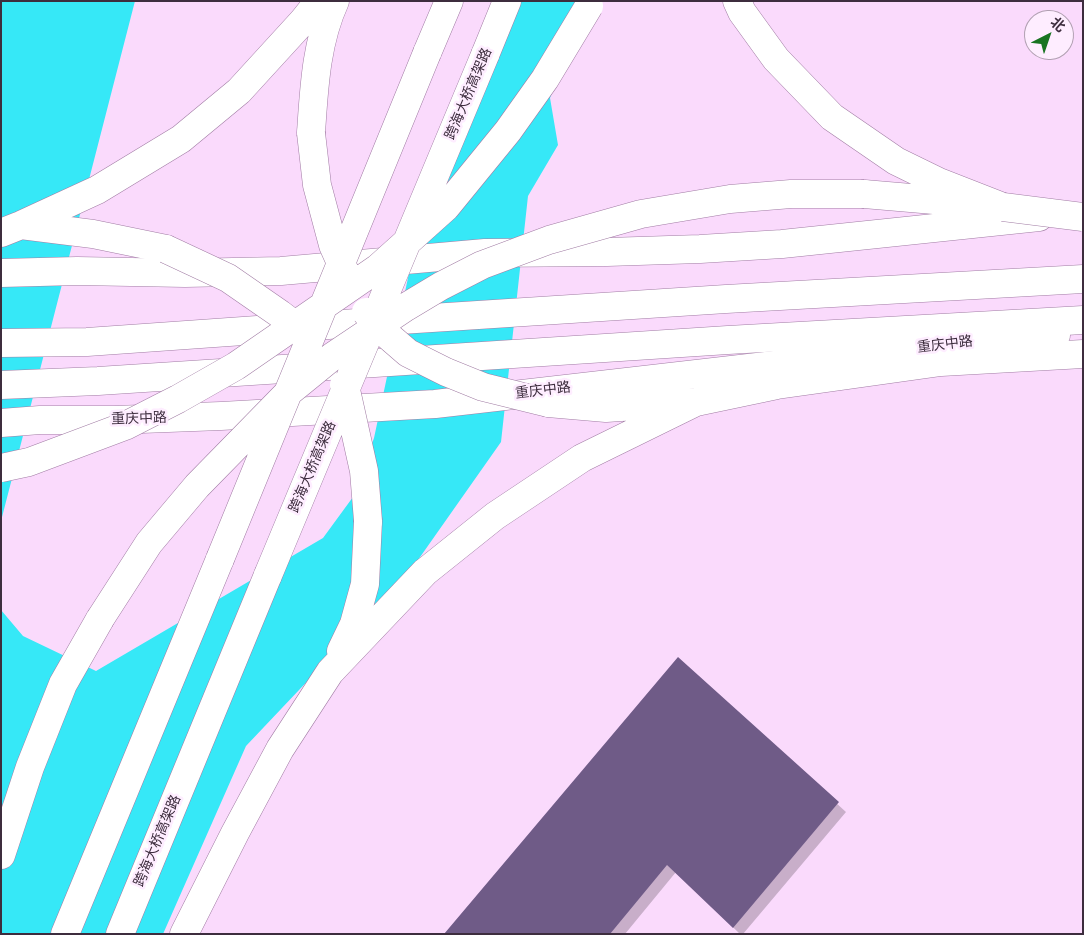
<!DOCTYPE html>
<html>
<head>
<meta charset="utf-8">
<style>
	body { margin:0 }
	#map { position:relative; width:1084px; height:935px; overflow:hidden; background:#fadafc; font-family:"DejaVu Sans","Noto Sans SC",sans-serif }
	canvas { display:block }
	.frame { position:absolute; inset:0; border:2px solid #3d2d3e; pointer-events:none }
	.north { position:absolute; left:1024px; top:10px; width:50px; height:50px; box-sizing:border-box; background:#feedff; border:1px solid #b1a0b2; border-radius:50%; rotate:41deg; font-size:14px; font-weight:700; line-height:20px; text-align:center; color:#3d2d3e }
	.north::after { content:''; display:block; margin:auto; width:18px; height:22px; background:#197422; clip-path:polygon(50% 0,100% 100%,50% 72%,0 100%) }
</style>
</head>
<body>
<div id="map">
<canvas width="1084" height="935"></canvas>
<div class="frame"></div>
<div class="north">北</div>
</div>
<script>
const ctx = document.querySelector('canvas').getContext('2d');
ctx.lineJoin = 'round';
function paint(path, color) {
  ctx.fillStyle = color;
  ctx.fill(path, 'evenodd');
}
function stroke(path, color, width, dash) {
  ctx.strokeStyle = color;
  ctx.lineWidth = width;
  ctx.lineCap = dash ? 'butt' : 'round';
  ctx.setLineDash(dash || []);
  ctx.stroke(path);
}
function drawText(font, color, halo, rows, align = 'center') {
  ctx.font = font + ' "DejaVu Sans","Noto Sans SC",sans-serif';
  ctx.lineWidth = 5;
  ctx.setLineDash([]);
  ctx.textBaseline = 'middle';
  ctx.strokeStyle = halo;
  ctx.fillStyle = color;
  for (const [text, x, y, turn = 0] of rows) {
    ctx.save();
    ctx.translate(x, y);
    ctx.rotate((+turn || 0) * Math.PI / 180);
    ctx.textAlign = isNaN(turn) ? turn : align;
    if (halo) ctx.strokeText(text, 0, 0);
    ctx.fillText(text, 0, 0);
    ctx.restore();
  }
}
const water = new Path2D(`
	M1,1H135L1,521Z
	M514,1H590L550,98L558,145L528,196L501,442L406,577L246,746L163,934H1V610L23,636L96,671L323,538L353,497L374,438L430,174Z`);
const shadow = new Path2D(`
	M678,659L846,812L743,934H740L676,872L625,934H445Z`);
const building = new Path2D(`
	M678,657L839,802L733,928L667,865L610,934H444Z`);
const primary = new Path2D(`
	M1,273L77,271L185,273L281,271L485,253L607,252L700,249L782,244L1039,217
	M1,423L40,420H115L221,416L435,404L1010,338L1056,335`);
const trunk = new Path2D(`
	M737,1L742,12L776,59L832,117L896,161L939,182L1003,207
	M427,53L449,1
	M485,55L507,1
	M311,133C314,89 316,42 335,1
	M864,194L969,203
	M21,225L93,234L166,249
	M1,233L21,225L97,190L181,139L239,91L303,21L319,1
	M1,343L87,342L385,321L726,299L1083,279
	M1,385L98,381L728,340L1083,320
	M548,403L606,408L696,402L777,385L941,362L1083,354
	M341,651L354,624L365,584L368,521
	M1,855L30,767L63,684L100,619
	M65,934L220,559
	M120,934L268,575
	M184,934L235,833L280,749L330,672L425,572L495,516L582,458L696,402`);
const trunkBridge = new Path2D(`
	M311,133L317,185L333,245L345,272
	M1003,207L1083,217
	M166,249L228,278L280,314L309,336
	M366,312L378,327L408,353L446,372L483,387L548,403
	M344,385L346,390L364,471L368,521
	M1,468L29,462L125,426L178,399L236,366L378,268L446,207L508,131L545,79L589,6
	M220,559L427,53
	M268,575L485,55
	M100,619L149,543L197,486L290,391L333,356L406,307L441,286L482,265L549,240L641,214L730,199L791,194H864`);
const streetNames = [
	["跨海大桥高架路",469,94,-67],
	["重庆中路",945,345,-7],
	["重庆中路",543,391,-7],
	["重庆中路",139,419,-2],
	["跨海大桥高架路",313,467,-67],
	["跨海大桥高架路",158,841,-67]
];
paint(water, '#36e8f7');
paint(shadow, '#0003');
paint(building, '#6f5b87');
stroke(primary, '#a17ca4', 29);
stroke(trunk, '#a17ca4', 29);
stroke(primary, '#fff', 28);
stroke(trunk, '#fff', 28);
stroke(trunkBridge, '#a17ca4', 29, []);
stroke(trunkBridge, '#fff', 28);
drawText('14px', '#3d2d3e', '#feedff', streetNames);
</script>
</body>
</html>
